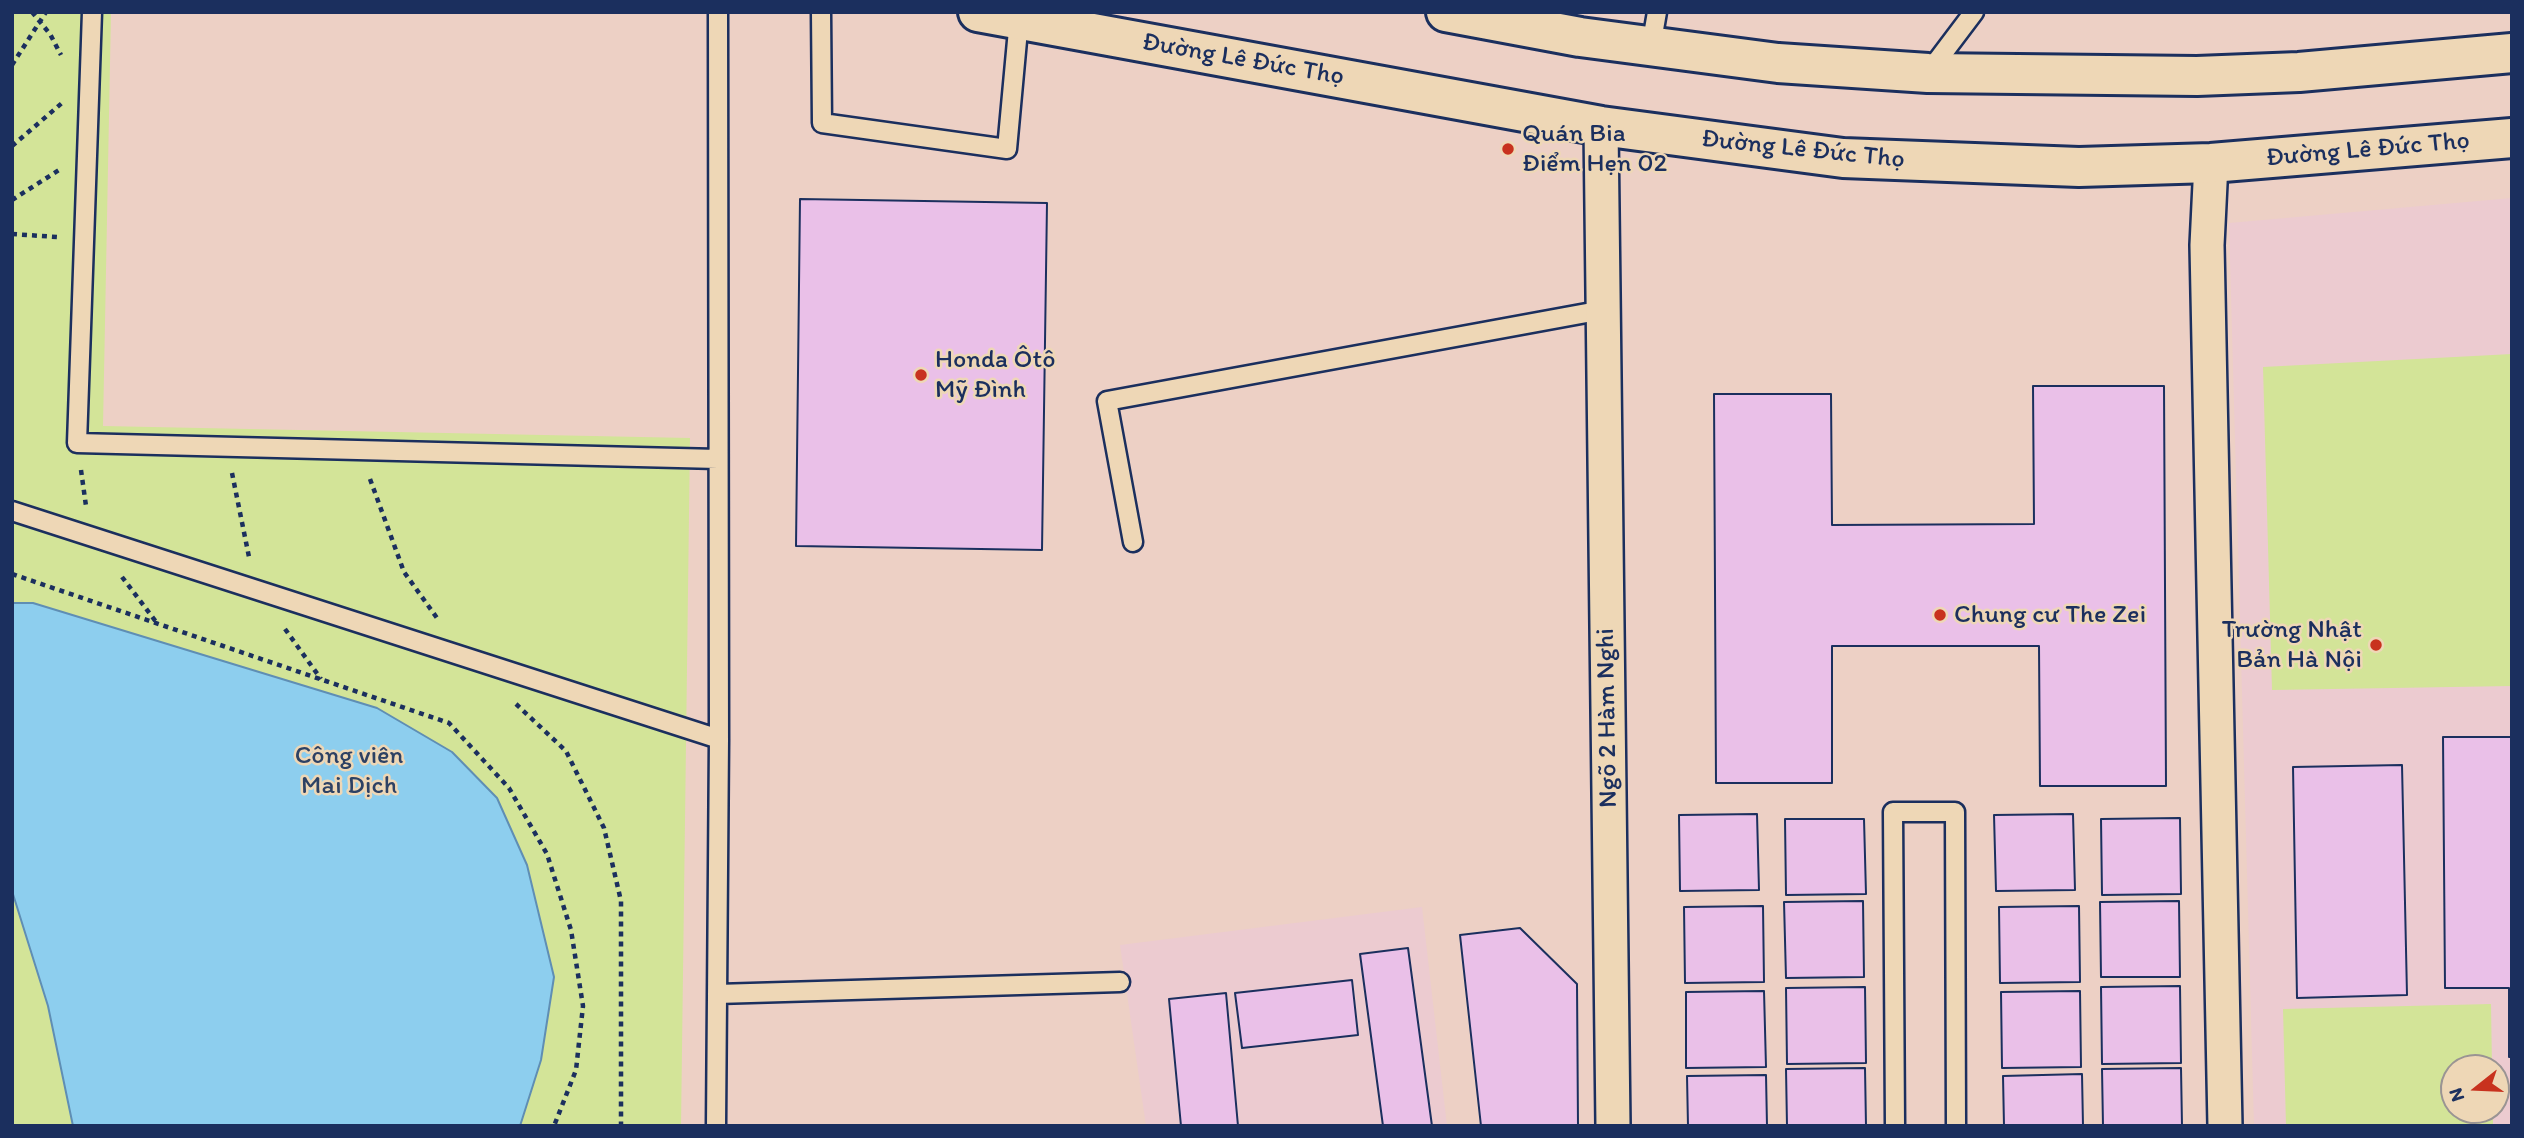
<!DOCTYPE html>
<html>
<head>
<meta charset="utf-8">
<style>
	body { margin:0 }
	#map { position:relative; width:2524px; height:1138px; overflow:hidden; background:#edd0c5; font-family:Itim,sans-serif }
	canvas { display:block }
	.frame { position:absolute; inset:0; border:14px solid #1b2f5e; pointer-events:none }
	.north { position:absolute; left:2440px; top:1054px; width:70px; height:70px; box-sizing:border-box; background:#eed7b6; border:2px solid #9a9493; border-radius:50%; rotate:252deg; font-size:19px; font-weight:700; line-height:28px; text-align:center; color:#1b2f5e }
	.north::after { content:''; display:block; margin:auto; width:24px; height:32px; background:#c8321e; clip-path:polygon(50% 0,100% 100%,50% 72%,0 100%) }
</style>
</head>
<body>
<div id="map">
<canvas width="2524" height="1138"></canvas>
<div class="frame"></div>
<div class="north">N</div>
</div>
<script>
const ctx = document.querySelector('canvas').getContext('2d');
ctx.lineJoin = 'round';
function paint(path, color) {
  ctx.fillStyle = color;
  ctx.fill(path, 'evenodd');
}
function stroke(path, color, width, dash) {
  ctx.strokeStyle = color;
  ctx.lineWidth = width;
  ctx.lineCap = dash ? 'butt' : 'round';
  ctx.setLineDash(dash || []);
  ctx.stroke(path);
}
function drawText(font, color, halo, rows, align = 'center') {
  ctx.font = font + ' Itim,sans-serif';
  ctx.lineWidth = 5;
  ctx.setLineDash([]);
  ctx.textBaseline = 'middle';
  ctx.strokeStyle = halo;
  ctx.fillStyle = color;
  for (const [text, x, y, turn = 0] of rows) {
    ctx.save();
    ctx.translate(x, y);
    ctx.rotate((+turn || 0) * Math.PI / 180);
    ctx.textAlign = isNaN(turn) ? turn : align;
    if (halo) ctx.strokeText(text, 0, 0);
    ctx.fillText(text, 0, 0);
    ctx.restore();
  }
}
const built = new Path2D(`
	M2512,198V1126H2254L2229,223ZM2454,1068H2496V1110H2454Z
	M1422,907L1447,1126H1146L1120,945Z`);
const green = new Path2D(`
	M12,12H111L103,426L690,438L681,1126H12Z
	M2512,354V686L2272,690L2263,367Z
	M2491,1004L2492,1068H2454V1110H2493V1126H2286L2283,1009Z`);
const water = new Path2D(`
	M12,603H33L377,708L452,752L497,798L527,865L554,977L541,1060L520,1126H73L48,1006L12,891Z`);
const building = new Path2D(`
	M800,199L1047,203L1042,550L796,546Z
	M2033,386H2164L2166,786H2040L2039,646H1832V783H1716L1714,394H1831L1832,525L2034,524Z
	M2443,737H2512V1057H2509V988H2445Z
	M2402,765L2407,995L2297,998L2293,767Z
	M1757,814L1759,890L1680,891L1679,815Z
	M2073,814L2075,890L1996,891L1994,815Z
	M2180,818L2181,894L2102,895L2101,819Z
	M1785,819H1864L1866,894L1786,895Z
	M1863,901L1864,977L1786,978L1784,902Z
	M2179,901L2180,977H2101L2100,902Z
	M1763,906L1764,982L1685,983L1684,907Z
	M2079,906L2080,982L2000,983L1999,907Z
	M1520,928L1577,984L1578,1126H1481L1460,935Z
	M1408,948L1432,1126H1383L1360,954Z
	M1352,980L1358,1035L1242,1048L1235,993Z
	M2180,986L2181,1063L2102,1064L2101,987Z
	M1865,987L1866,1063L1787,1064L1786,988Z
	M1764,991L1766,1067L1686,1068V992Z
	M2080,991L2081,1067L2002,1068L2001,992Z
	M1226,993L1238,1126H1181L1169,999Z
	M1865,1068L1866,1126H1787L1786,1069Z
	M2181,1068L2182,1126H2103L2102,1069Z
	M2082,1074L2083,1126H2004L2003,1076Z
	M1766,1075L1767,1126H1688L1687,1076Z`);
const path = new Path2D(`
	M32,12L50,34L61,55
	M12,65L46,12
	M12,146L62,103
	M12,200L59,170
	M12,234L57,237
	M81,470L86,506
	M232,473L249,557
	M370,479L404,572L437,618
	M12,574L449,723L509,788L547,854L571,930L583,1006L576,1070L554,1126
	M122,577L157,623
	M285,629L321,679
	M516,704L566,751L604,828L621,901V1126`);
const service = new Path2D(`
	M92,12L77,443L718,459
	M821,12L822,123L1007,149L1019,19
	M1651,47L1657,12
	M1928,73L1974,12
	M12,511L719,739
	M1133,542L1107,401L1603,310
	M717,994L1120,982
	M716,1126L719,739L718,12
	M1895,1126L1893,812H1955L1956,1126`);
const minor = new Path2D(`
	M1601,126L1613,1126
	M2211,163L2207,245L2225,1126`);
const secondary = new Path2D(`
	M978,12L1601,126L1843,158L2079,167L2211,163L2512,138
	M1446,12L1580,37L1778,63L1928,73L2197,76L2299,72L2512,53`);
const markers = [
	[1508,149,7,"#c8321e"],
	[921,375,7,"#c8321e"],
	[1940,615,7,"#c8321e"],
	[2376,645,7,"#c8321e"]
];
const streetNames = [
	["Đường Lê Đức Thọ",1243,60,10],
	["Đường Lê Đức Thọ",1803,150,6],
	["Đường Lê Đức Thọ",2368,150,-5],
	["Ngõ 2 Hàm Nghi",1608,718,-91]
];
const poiNames = [
	["Quán Bia",1522,134],
	["Điểm Hẹn 02",1522,164],
	["Honda Ôtô",935,360],
	["Mỹ Đình",935,390],
	["Chung cư The Zei",1954,615],
	["Trường Nhật",2362,630,"right"],
	["Bản Hà Nội",2362,660,"right"]
];
const parkNames = [
	["Công viên",349,756],
	["Mai Dịch",349,786]
];
paint(built, '#eccbd0');
paint(green, '#d3e498');
paint(water, '#8dceee');
stroke(water, '#5f8eb4', 2);
paint(building, '#eac0e8');
stroke(building, '#1b2f5e', 2);
stroke(service, '#1b2f5e', 23);
stroke(minor, '#1b2f5e', 38);
stroke(secondary, '#1b2f5e', 44);
stroke(path, '#1b2f5e', 4.5, [5, 5]);
stroke(service, '#eed7b6', 18);
stroke(minor, '#eed7b6', 33);
stroke(secondary, '#eed7b6', 38);
for (const [x, y, r, color] of markers) {
  const dot = new Path2D();
  dot.arc(x, y, r, 0, 2 * Math.PI);
  ctx.fillStyle = color;
  ctx.fill(dot);
  stroke(dot, '#eed7b6', 2.5);
}
drawText('26px', '#1b2f5e', '#eed7b6', streetNames);
drawText('26px', '#1b2f5e', '#eed7b6', poiNames, 'left');
drawText('26px', '#2d4164', '#eed7b6', parkNames);
</script>
</body>
</html>
